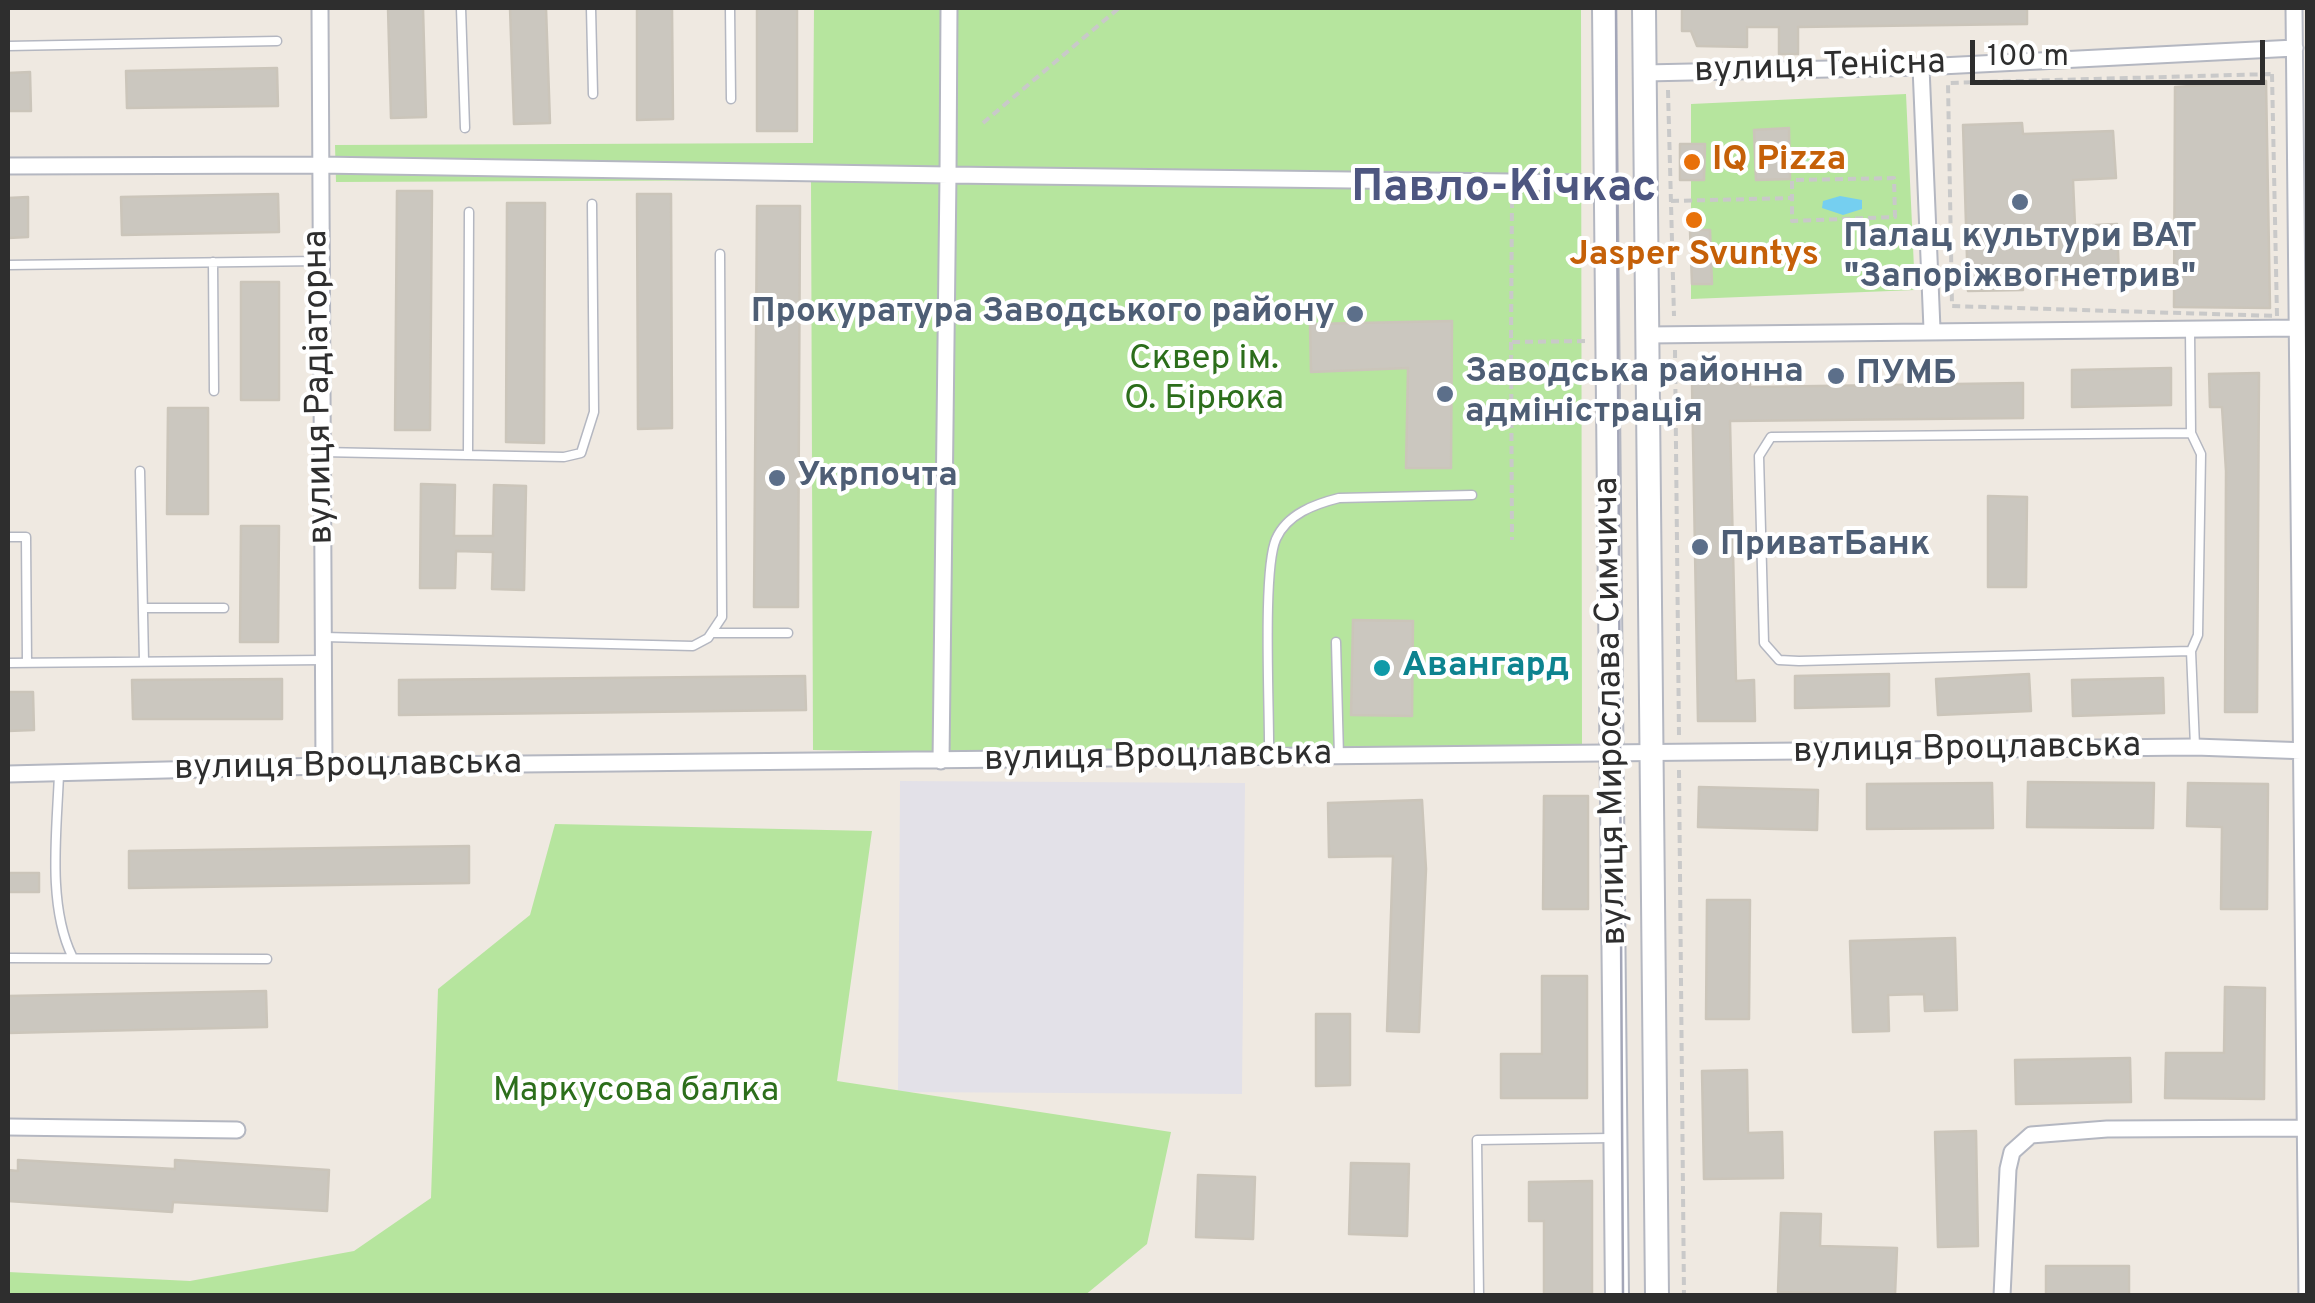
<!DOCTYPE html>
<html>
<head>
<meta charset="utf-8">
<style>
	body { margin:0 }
	#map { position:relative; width:2315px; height:1303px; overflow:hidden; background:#efe9e1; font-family:Overpass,sans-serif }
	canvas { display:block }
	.frame { position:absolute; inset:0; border:10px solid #2e2e2e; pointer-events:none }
	.scale { position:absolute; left:1970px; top:40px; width:295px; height:45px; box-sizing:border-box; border:5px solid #2e2e2e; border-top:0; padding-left:12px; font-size:30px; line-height:35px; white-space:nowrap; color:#2e2e2e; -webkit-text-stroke:8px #fff; paint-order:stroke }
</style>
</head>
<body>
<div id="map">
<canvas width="2315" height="1303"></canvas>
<div class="frame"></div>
<div class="scale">100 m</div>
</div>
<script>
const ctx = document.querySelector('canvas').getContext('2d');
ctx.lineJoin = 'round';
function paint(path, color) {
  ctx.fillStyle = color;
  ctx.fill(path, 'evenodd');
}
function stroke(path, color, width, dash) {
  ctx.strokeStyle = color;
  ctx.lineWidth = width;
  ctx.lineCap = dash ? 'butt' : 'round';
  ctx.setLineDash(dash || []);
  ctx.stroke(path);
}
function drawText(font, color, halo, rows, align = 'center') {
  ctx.font = font + ' Overpass,sans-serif';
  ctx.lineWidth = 8;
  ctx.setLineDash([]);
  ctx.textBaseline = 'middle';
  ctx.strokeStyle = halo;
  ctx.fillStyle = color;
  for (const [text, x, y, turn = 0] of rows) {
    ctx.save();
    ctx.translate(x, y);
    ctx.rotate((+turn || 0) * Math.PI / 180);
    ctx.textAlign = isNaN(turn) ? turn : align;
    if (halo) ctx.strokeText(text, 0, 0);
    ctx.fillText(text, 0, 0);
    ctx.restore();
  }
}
const industrial = new Path2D(`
	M900,781L1245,783L1242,1094L898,1092Z`);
const green = new Path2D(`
	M814,8H1581L1582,747L1269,758L813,750L811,180L336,182L335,145L813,143Z
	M1906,94L1915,290L1691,299V104Z
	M555,824L872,831L837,1081L1171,1132L1147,1244L1084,1296L8,1295V1272L190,1281L354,1251L431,1198L438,989L530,915Z`);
const water = new Path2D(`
	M1840,196L1862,200V209L1843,215L1822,208L1823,201Z`);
const building = new Path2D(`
	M388,8H423L426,117L391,118Z
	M510,8H546L550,123L514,124Z
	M637,8H672L673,119L637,120Z
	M757,8H797V131H757Z
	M1682,8H2027V24L1798,27V54H1779V27H1747V47L1697,46L1691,31H1682Z
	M277,68L278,106L127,108L126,71Z
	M30,72L31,111H8V73Z
	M2266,81L2270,308L2174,307L2175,87Z
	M2022,123L2023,134L2113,131L2116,178L2073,180L2075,226L2117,224L2119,278L2022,281L2023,290L1968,291L1963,125Z
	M1789,128L1790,179L1756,180L1754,130Z
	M1680,144H1705L1704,180H1680Z
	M397,191H432L430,430H395Z
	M278,194L279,232L122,235L121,197Z
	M637,194H671L672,428L638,429Z
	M28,197V237L8,238V198Z
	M507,203H545L544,443L506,442Z
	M757,206H800L798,607H754Z
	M1690,230H1710L1712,284H1692Z
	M241,282H279V400H241Z
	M1452,321L1451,468H1406L1408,368L1311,372L1310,324Z
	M2171,368V405L2072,407V370Z
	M2259,373L2257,712H2225L2226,471L2222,407H2210L2209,374Z
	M1692,382L1750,383V387L2023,383V418L1730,421L1736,681L1754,680L1755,721H1698Z
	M168,408H208V514H167Z
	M421,484L455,485L454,536H493L494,485L526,486L524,590L492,589L493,552L456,551L455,588H420Z
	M1988,496L2027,497L2026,587H1988Z
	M241,526H279L278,642H240Z
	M1353,620L1413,621L1412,716L1351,715Z
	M1889,674V706L1795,708V676Z
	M2029,674L2031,711L1938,715L1936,679Z
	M805,676L806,710L399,715V680Z
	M2163,678L2164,713L2073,716L2072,680Z
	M282,679V719H133L132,680Z
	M8,692H33L34,730L8,731Z
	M2028,782L2154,783L2153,828L2027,827Z
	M1992,783L1993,828L1867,829V784Z
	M2188,783L2268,784L2267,909H2221L2222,827L2187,826Z
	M1699,787L1818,790L1817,830L1698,827Z
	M1544,796H1588V909H1543Z
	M1422,800L1426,869L1419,1032L1387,1031L1393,856L1329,857L1328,803Z
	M469,846V883L129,888V851Z
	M8,873H39V892H8Z
	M1707,900H1750L1749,1019H1706Z
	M1955,938L1957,1010L1925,1011L1924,994L1888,995L1889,1031L1853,1032L1850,941Z
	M1542,976H1587V1098H1501V1054H1542Z
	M2225,987L2265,988L2264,1099L2165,1098L2166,1053H2224Z
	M266,991L267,1027L8,1033V996Z
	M1316,1014H1350V1085L1316,1086Z
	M2130,1058L2131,1102L2016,1104L2015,1060Z
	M1747,1070L1748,1133L1782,1132L1783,1178L1704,1179L1702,1071Z
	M1976,1131L1978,1246L1938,1247L1935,1132Z
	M18,1160L175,1169V1160L329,1170L327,1211L173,1202L172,1212L8,1201V1170L18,1171Z
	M1351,1163L1409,1164L1407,1236L1349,1234Z
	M1198,1175L1255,1177L1253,1239L1196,1237Z
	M1592,1181V1296H1544V1221H1529V1182Z
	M1781,1213L1821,1214L1820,1246L1897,1248L1895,1295L1778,1292Z
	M2046,1266H2129V1296H2046Z`);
const path = new Path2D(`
	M2272,74L2277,316L1952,306L1948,83Z
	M1668,90L1674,316
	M983,123L1119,8
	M1512,200L1511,342L1589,341
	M1671,201L1792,198V180L1894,178L1895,217L1792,221V198
	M1511,342L1512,540
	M1675,350L1679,736
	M1679,770L1684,1296`);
const lane = new Path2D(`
	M461,8L465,128
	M591,8L593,94
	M730,8L731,99
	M8,46L277,41
	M213,262L214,391
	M8,265L320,261
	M2190,331L2191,433L2201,454L2198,635L2191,651L1799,661L1779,660L1764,643L1759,456L1771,437L2191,433
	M322,452L564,457L581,453L594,412L592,204
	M468,452L469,212
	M140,471L144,661
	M8,537H26L27,663
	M143,608H224
	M713,633H788
	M324,637L693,646L708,638L722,617L720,254
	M1336,642L1339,757
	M2191,651L2195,746
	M8,663L323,660
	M1269,758C1270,714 1262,571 1276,539C1287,514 1315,504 1339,498L1472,495
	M59,774C57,830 47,904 72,956
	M8,958L267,959
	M1479,1296L1477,1140L1611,1138`);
const street = new Path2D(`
	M320,8L324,766
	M949,8L948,175L1593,183
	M2294,8L2307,1296
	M1921,67L1932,329
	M1645,73L1921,67L2295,48
	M8,166L319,165L948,175L941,761
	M1648,335L2297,328
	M8,774L324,766L2195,747L2308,751
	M8,1127L237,1130
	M2002,1296L2008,1169L2012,1152L2031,1135L2107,1129L2303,1128`);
const secondary = new Path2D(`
	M1604,8L1617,1296
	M1644,8L1657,1296`);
const tram = new Path2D(`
	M1616,8L1623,1296`);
const markers = [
	[1692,162,10,"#e8710a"],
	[2020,202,10,"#5c6f8a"],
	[1694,220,10,"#e8710a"],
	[1355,314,10,"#5c6f8a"],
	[1836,376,10,"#5c6f8a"],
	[1445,394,10,"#5c6f8a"],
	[777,478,10,"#5c6f8a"],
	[1700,547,10,"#5c6f8a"],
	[1382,668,10,"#0f9aa8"]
];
const streetNames = [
	["вулиця Тенісна",1820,69,-2],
	["вулиця Радіаторна",321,387,-91],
	["вулиця Мирослава Симчича",1613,711,-91],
	["вулиця Вроцлавська",1967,751,-1],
	["вулиця Вроцлавська",1158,759,-1],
	["вулиця Вроцлавська",348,768,-1]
];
const foodNames = [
	["IQ Pіzza",1712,162],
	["Jasper Svuntys",1694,257,"center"]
];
const serviceNames = [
	["Палац культури ВАТ",2020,239,"center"],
	["\"Запоріжвогнетрив\"",2020,279,"center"],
	["Прокуратура Заводського району",1335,314,"right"],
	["Заводська районна",1465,374],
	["адміністрація",1465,414],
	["ПУМБ",1856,376],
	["Укрпочта",797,478],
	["ПриватБанк",1720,547]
];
const parkNames = [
	["Сквер ім.",1204,361],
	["О. Бірюка",1204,401],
	["Маркусова балка",636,1093]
];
const cultureNames = [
	["Авангард",1402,668]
];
const districtNames = [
	["Павло-Кічкас",1504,191]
];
paint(industrial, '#e3e1e8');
paint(green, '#b6e59e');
paint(water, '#75cff0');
paint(building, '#cbc7bf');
stroke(building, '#cbc5ba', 2.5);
stroke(lane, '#b4b7c1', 11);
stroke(street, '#b4b7c1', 19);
stroke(secondary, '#b4b7c1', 26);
stroke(path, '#c9c9c9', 4, [8, 5]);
stroke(lane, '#fff', 8);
stroke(street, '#fff', 15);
stroke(secondary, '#fff', 22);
stroke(tram, '#a3a6b8', 2.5);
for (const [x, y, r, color] of markers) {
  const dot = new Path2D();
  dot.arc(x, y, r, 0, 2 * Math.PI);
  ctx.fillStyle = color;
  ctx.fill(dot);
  stroke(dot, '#fff', 4);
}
drawText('35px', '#2e2e2e', '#fff', streetNames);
drawText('bold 35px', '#c56008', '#fff', foodNames, 'left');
drawText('bold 35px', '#4e5e75', '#fff', serviceNames, 'left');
drawText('35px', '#2c6e1b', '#fff', parkNames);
drawText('bold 35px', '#0d838f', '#fff', cultureNames, 'left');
drawText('bold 45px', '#4d5680', '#fff', districtNames);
</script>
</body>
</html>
